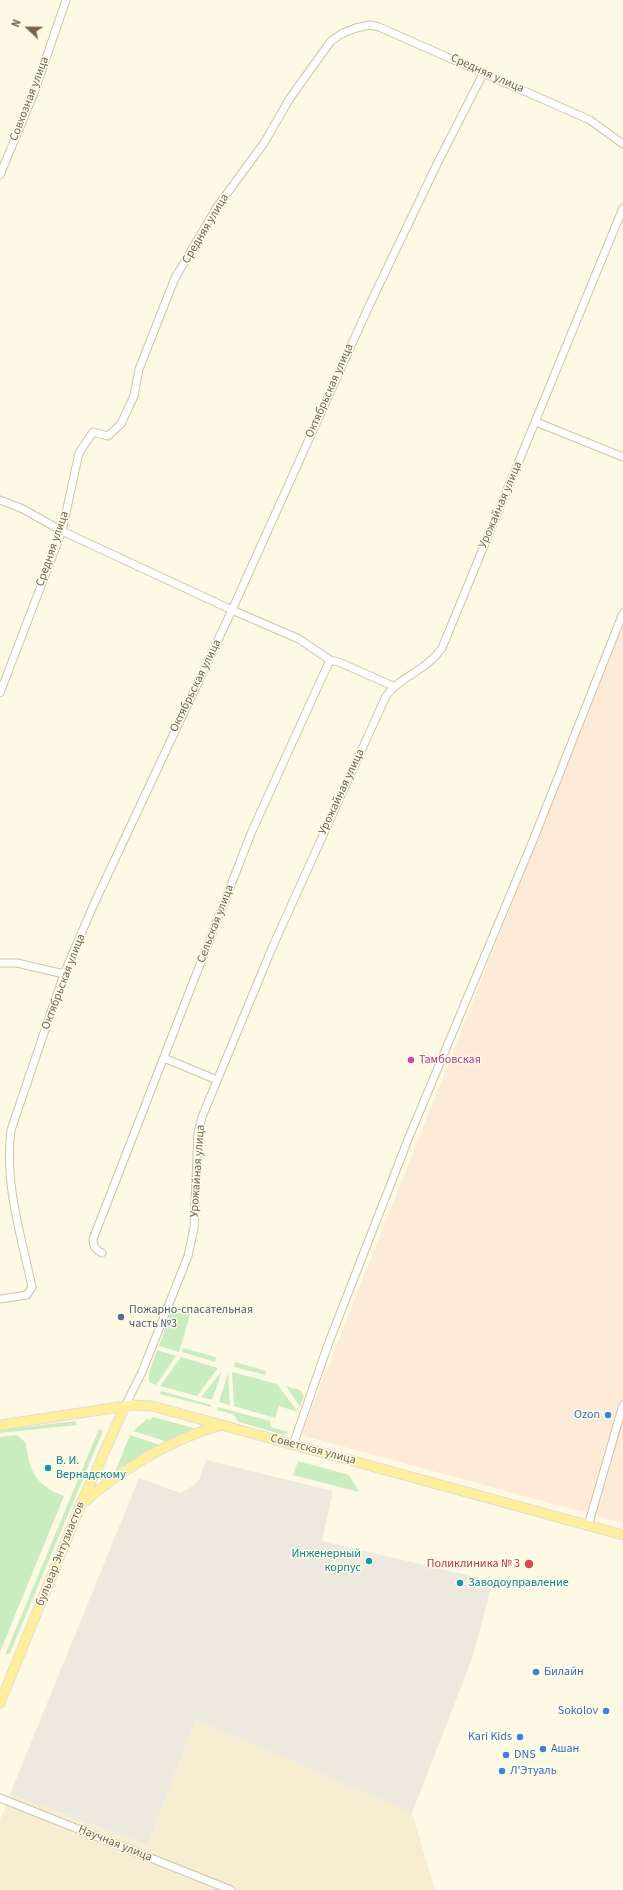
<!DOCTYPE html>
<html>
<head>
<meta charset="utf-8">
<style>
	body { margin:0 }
	#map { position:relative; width:623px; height:1890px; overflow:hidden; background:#fef9e4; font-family:"Source Sans 3",sans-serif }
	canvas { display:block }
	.north { position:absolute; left:8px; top:8px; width:40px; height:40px; -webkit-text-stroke:3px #fffcec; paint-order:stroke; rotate:292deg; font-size:11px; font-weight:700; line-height:16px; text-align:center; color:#786348 }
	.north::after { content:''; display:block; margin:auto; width:14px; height:18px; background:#786348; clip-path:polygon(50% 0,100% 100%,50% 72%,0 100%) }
</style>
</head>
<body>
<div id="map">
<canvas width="623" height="1890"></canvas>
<div class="north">N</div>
</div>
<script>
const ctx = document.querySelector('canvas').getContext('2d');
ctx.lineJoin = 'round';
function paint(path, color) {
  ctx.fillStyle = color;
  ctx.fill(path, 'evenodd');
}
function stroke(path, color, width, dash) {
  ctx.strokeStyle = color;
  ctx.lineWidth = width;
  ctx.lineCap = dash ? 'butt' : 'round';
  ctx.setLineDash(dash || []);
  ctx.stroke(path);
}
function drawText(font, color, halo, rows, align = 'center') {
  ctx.font = font + ' "Source Sans 3",sans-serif';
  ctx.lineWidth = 3;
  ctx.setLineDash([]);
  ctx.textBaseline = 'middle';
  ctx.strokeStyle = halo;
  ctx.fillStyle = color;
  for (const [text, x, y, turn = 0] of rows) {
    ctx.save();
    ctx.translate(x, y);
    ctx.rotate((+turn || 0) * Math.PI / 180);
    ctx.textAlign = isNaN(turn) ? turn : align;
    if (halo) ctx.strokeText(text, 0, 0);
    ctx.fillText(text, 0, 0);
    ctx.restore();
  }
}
const residential = new Path2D(`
	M196,1720L412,1813L435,1890H0V1820L10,1794L147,1845Z`);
const commercial = new Path2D(`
	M623,623V1523L301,1435Z`);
const industrial = new Path2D(`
	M206,1460L333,1491L322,1541L493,1581L472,1659L412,1813L196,1720L147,1845L10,1794L139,1478L180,1493L193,1486L199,1480Z`);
const green = new Path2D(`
	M191,1312L179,1352L159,1346L170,1314Z
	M183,1348L216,1357L215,1362L182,1352Z
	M157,1350L176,1356L156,1385L149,1382V1373Z
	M181,1357L218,1368L197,1396L160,1386Z
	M235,1362L266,1371L265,1375L234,1367Z
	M222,1371L212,1400L201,1397Z
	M232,1372L277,1384L298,1412L279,1406L275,1418L234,1406Z
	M228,1373L230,1405L219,1402Z
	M286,1386L300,1390L304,1396L300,1407Z
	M161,1391L211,1405V1407L160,1394Z
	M218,1407L270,1421L271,1427L288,1432L284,1435L239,1422L233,1414L217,1410Z
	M153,1417L194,1428L168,1442L133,1431L147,1419L151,1420Z
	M75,1421L77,1425L0,1433V1430Z
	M99,1429L103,1431L10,1653L5,1655Z
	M17,1435L26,1443C29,1472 37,1486 64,1496L0,1652V1437Z
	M130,1435L160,1445L115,1472Z
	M298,1461L349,1475L359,1492L293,1475Z`);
const minor = new Path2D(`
	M0,175L34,93L66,0
	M536,422L623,457
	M0,500L23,509L62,531L232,610L299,639L330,660
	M0,693L62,531L79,453L93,432L108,436L121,424L134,396L139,369L175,278L217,207L264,143L290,98L331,41L343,33L356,28L370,25L379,27L590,120L623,144
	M0,963H17L64,974
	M164,1058L217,1080
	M102,1253C95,1249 93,1246 93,1239L252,831L330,660L341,663L393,686
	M0,1299L27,1295L32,1287C21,1235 4,1183 11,1130L64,974L93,906L232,610L369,306L438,162L484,72
	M125,1406L142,1372L188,1256L194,1228L198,1133L202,1117L272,948L386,696C402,675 426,671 442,648L623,208
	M293,1445L329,1342L409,1137L532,843L623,613
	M588,1526L623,1405
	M0,1798L231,1890`);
const major = new Path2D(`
	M0,1425L133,1405L152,1406L623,1535
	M84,1502C122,1469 173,1438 222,1425
	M0,1703L81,1504L125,1406`);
const markers = [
	[411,1060,4,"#d1479c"],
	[121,1317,4,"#5c6f8a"],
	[608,1415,4,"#3f7fe0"],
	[48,1468,4,"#0f9aa8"],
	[369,1561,4,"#0f9aa8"],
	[529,1564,5,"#e0444e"],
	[460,1583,4,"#0f9aa8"],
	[536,1672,4,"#3f7fe0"],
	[606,1711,4,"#3f7fe0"],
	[520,1737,4,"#3f7fe0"],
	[543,1749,4,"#3f7fe0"],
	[506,1755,4,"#3f7fe0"],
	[502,1771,4,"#3f7fe0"]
];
const streetNames = [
	["Средняя улица",487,74,24],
	["Совхозная улица",30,99,-69],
	["Средняя улица",206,229,-59],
	["Октябрьская улица",330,391,-66],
	["Урожайная улица",501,505,-67],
	["Средняя улица",53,549,-71],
	["Октябрьская улица",196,686,-64],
	["Урожайная улица",342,792,-65],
	["Сельская улица",216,924,-69],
	["Октябрьская улица",64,982,-69],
	["Урожайная улица",198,1171,-86],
	["Советская улица",313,1450,15],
	["бульвар Энтузиастов",61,1554,-68],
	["Научная улица",115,1844,22]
];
const hotelNames = [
	["Тамбовская",419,1060]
];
const serviceNames = [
	["Пожарно-спасательная",129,1310],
	["часть №3",129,1324]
];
const shopNames = [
	["Ozon",600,1415,"right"],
	["Билайн",544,1672],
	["Sokolov",598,1711,"right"],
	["Kari Kids",512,1737,"right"],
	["Ашан",551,1749],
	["DNS",514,1755],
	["Л'Этуаль",510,1771]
];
const cultureNames = [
	["В. И.",56,1461],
	["Вернадскому",56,1475],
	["Инженерный",361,1554,"right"],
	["корпус",361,1568,"right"],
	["Заводоуправление",468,1583]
];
const healthNames = [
	["Поликлиника № 3",520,1564]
];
paint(residential, '#f6edd2');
paint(commercial, '#feebd7');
paint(industrial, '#ede9df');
paint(green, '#caecc1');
stroke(minor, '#d0c2aa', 9);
stroke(major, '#e1ddd7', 11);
stroke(minor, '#fff', 7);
stroke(major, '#ffef9a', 9);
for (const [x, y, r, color] of markers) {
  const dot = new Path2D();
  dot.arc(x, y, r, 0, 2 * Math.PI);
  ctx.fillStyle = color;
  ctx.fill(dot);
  stroke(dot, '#fffcec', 1.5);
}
drawText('12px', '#786348', '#fffcec', streetNames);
drawText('12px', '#b23c85', '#fffcec', hotelNames, 'left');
drawText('12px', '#4e5e75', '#fffcec', serviceNames, 'left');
drawText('12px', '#366cbe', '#fffcec', shopNames, 'left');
drawText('12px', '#0d838f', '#fffcec', cultureNames, 'left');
drawText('12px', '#be3a42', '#fffcec', healthNames, 'right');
</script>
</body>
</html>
